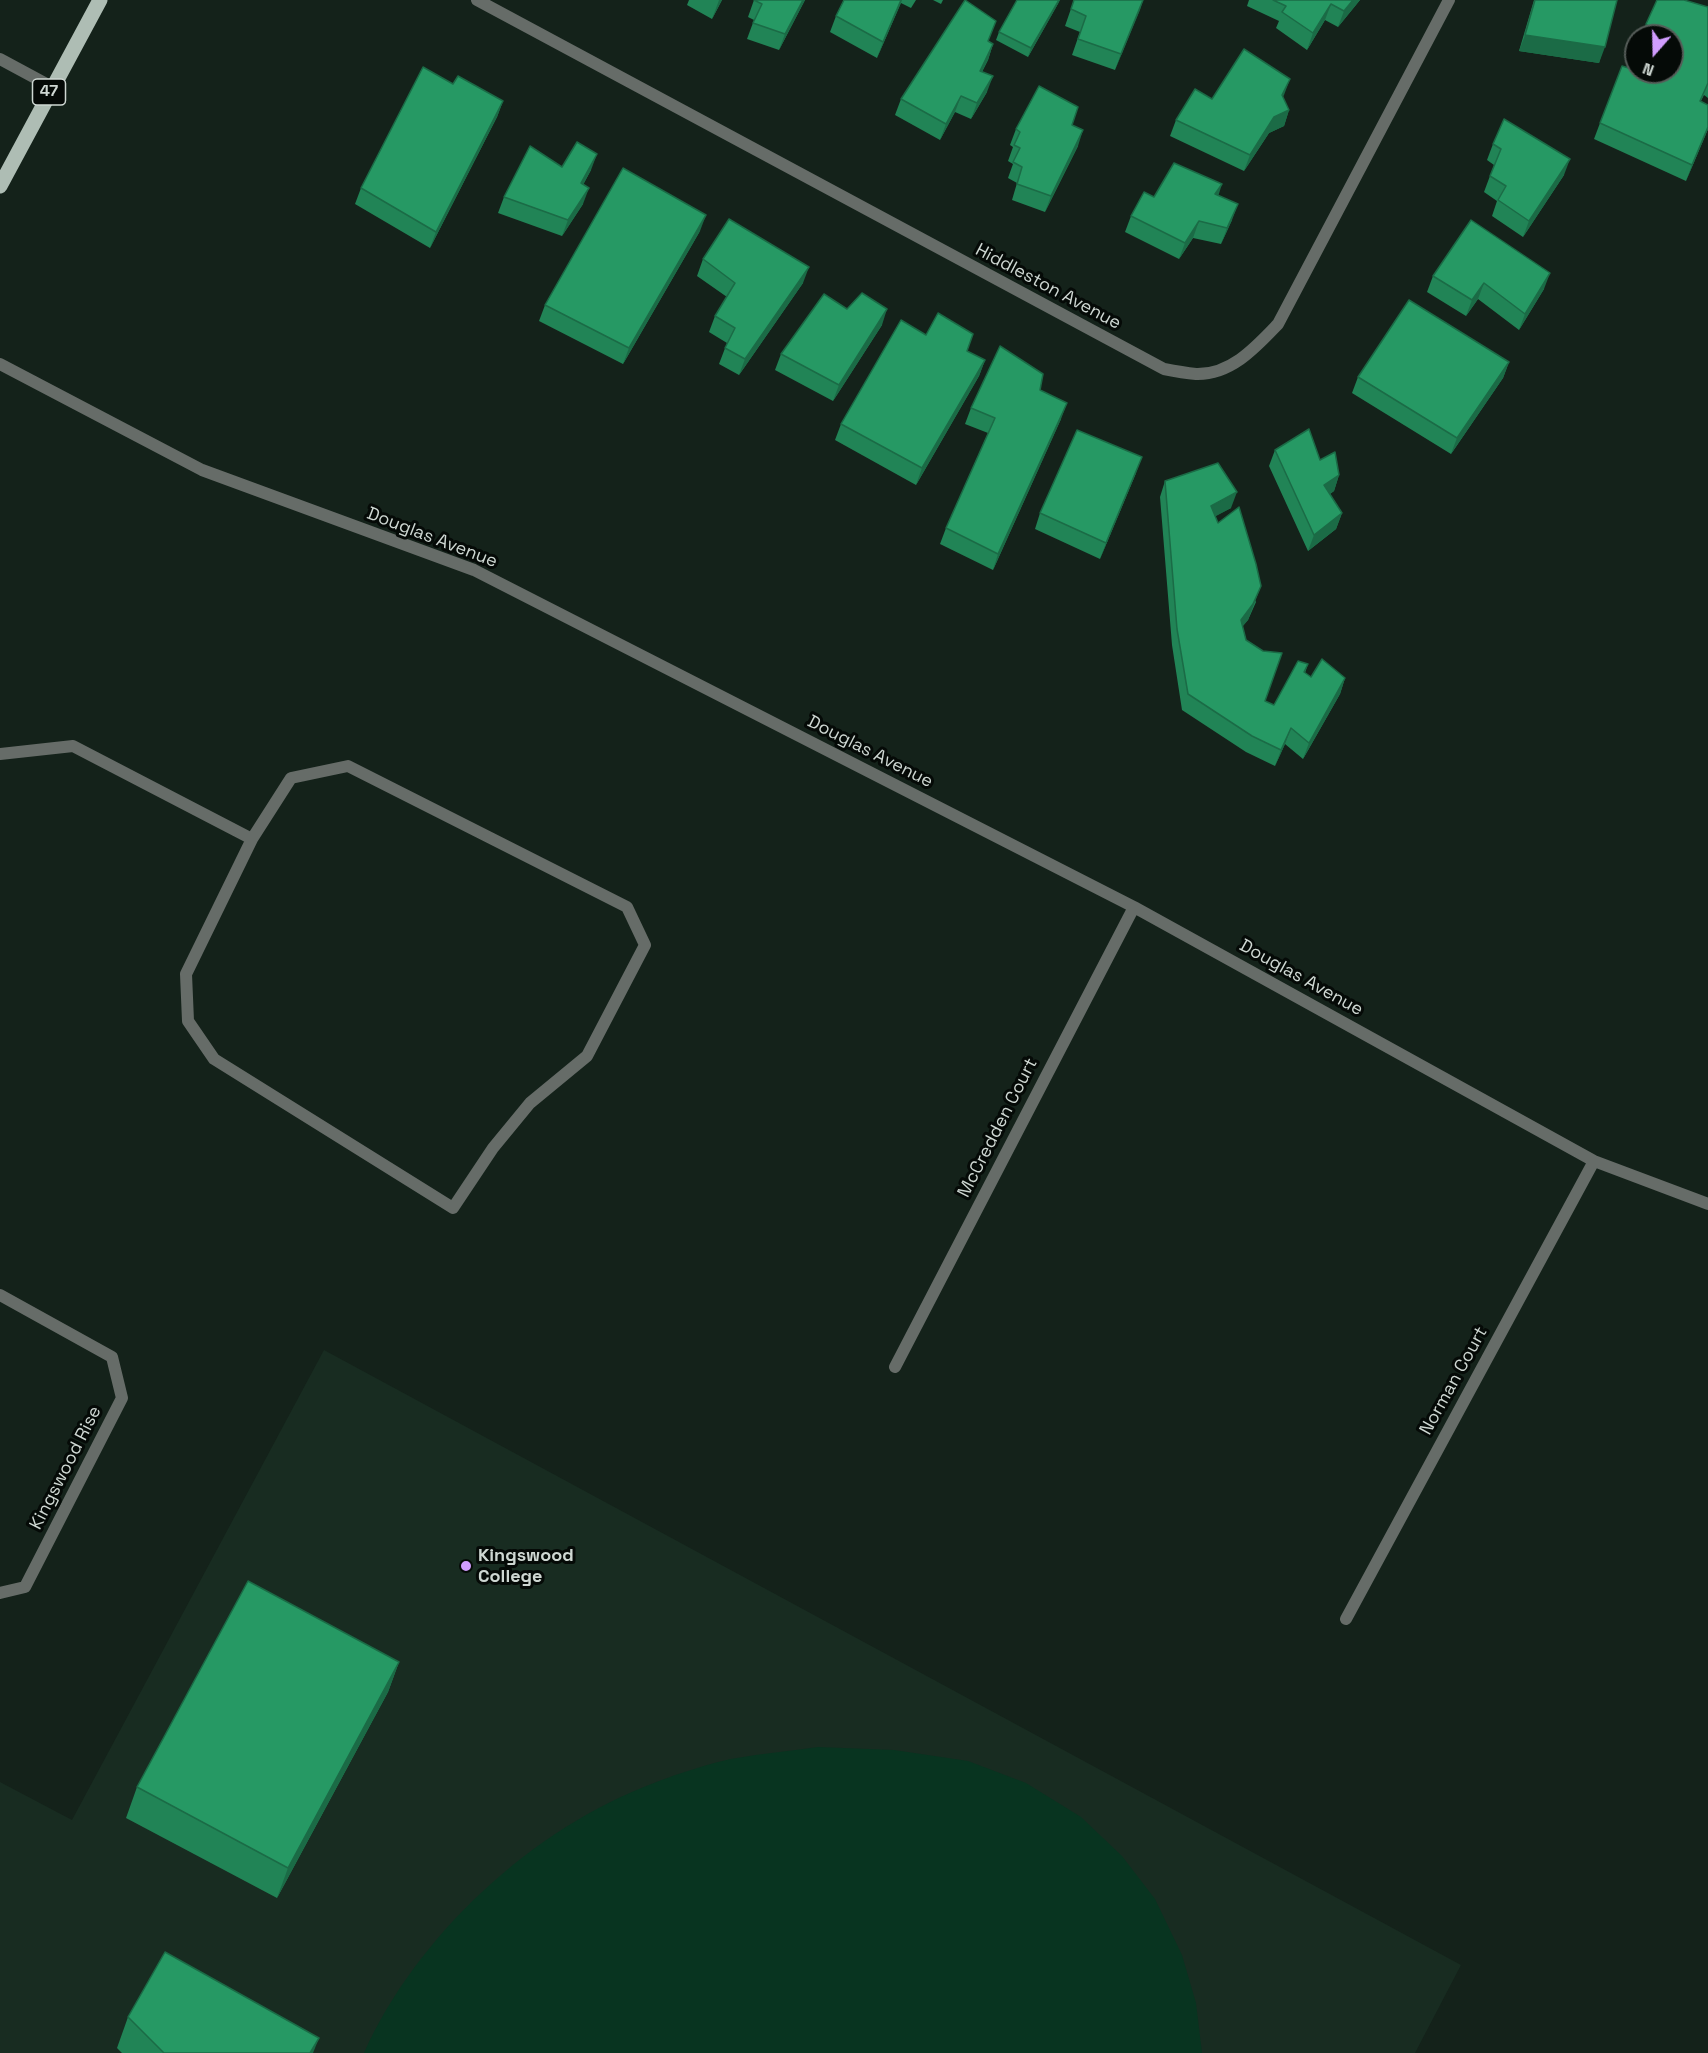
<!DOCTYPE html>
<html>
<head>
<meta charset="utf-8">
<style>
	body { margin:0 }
	#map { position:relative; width:1708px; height:2053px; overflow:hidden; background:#14221a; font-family:"Space Grotesk",sans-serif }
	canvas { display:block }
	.north { position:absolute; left:1624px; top:24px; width:60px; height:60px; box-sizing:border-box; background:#050a07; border:2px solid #555c58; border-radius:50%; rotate:200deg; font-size:16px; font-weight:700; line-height:24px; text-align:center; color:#ced7d2 }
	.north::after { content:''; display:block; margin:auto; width:21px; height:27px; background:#d19dfe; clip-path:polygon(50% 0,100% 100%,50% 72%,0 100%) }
</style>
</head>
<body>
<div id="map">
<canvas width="1708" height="2053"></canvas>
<div class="north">N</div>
</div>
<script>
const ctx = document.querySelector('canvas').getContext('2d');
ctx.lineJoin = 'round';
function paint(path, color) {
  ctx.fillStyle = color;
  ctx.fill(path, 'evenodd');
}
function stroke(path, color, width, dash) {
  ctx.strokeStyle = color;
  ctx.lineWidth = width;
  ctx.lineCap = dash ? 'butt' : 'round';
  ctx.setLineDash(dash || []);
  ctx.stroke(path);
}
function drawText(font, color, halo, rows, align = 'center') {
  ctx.font = font + ' "Space Grotesk",sans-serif';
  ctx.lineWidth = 6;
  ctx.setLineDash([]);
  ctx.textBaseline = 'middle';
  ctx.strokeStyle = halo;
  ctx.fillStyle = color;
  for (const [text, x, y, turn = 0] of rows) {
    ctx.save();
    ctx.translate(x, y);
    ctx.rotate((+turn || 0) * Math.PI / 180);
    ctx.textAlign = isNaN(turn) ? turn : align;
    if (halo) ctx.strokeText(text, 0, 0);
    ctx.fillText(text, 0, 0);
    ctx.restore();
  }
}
const built = new Path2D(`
	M324,1350L1461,1965L1415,2053H0V1782L72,1820Z`);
const green = new Path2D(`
	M818,1747L894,1750L968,1761L1026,1783L1081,1817L1122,1856L1155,1899L1182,1955L1196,2003L1202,2053H364C417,1935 533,1828 654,1783C677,1774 713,1762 737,1758C764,1753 791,1751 818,1747Z`);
const lane = new Path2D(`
	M0,754L73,746L252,839
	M348,766L627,907L645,945L587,1056L530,1103L493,1148L453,1208L214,1059L188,1021L186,974L252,839L291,778Z`);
const street = new Path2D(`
	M477,0L1164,369C1174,371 1185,373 1196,374C1231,375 1256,347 1278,324L1449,0
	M0,59L52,87
	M0,364L202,470L474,570L1134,907L1594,1161L1708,1204
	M0,1295L112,1357L122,1398L25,1587L0,1593
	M895,1367L1134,907
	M1346,1619L1594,1161`);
const primary = new Path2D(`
	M0,186L100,0`);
const wall = new Path2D(`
	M689,0H722L712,19L687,5Z
	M754,0H805L779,50L747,39L754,20L748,17Z
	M844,0H916L911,8L901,3L877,58L830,32L836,16Z
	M933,0H943L941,4Z
	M1074,0H1143L1115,70L1072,55L1080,32L1065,26Z
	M1249,0H1360L1338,27L1325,20L1307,50L1276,28L1279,21L1247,6Z
	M1534,0H1617L1599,63L1519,51Z
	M1059,2L1028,57L996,40L999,32Z
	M1708,7V98L1704,95L1701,101L1708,105V129L1686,181L1594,139L1600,123L1632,69L1672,36H1641L1646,24Z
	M989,42L993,44L988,60L982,72L987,92L971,119L955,112L940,140L895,115L901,99Z
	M453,84L503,101L497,117L430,248L355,204L361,188Z
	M1283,98L1289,110L1284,126L1269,133L1244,171L1170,136L1176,120L1212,99Z
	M1072,125L1078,146L1045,212L1012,200L1017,183L1008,178L1013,164L1008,161L1013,147L1010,145L1016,129Z
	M1493,144L1564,175L1523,237L1492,216L1497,201L1484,192L1494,165L1487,160Z
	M562,167L591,170L583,185V204L562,236L498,213L504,197Z
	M1218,196L1232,220L1221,244L1193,238L1179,259L1125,232L1131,216L1154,197Z
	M700,231L623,364L539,321L545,305Z
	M703,259L803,283L739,375L719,364L727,343L709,332L715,316L727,297L697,276Z
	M1433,276L1544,289L1519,330L1478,299L1466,316L1427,292Z
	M847,309L882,325L833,401L775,370L781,354Z
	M926,335L967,351L985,360L979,376L916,485L835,440L841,424Z
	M1509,362L1503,378L1451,454L1352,393L1358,377Z
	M1040,390L1061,419L993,570L940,544L946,528L988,433L965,424L971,408Z
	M1275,450L1339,475L1334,491L1330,494L1342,513L1336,529L1308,551L1269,466Z
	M1136,473L1100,559L1035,529L1040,513Z
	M1165,481L1231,508L1215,516L1256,602L1248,620L1242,626L1265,701L1274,705L1308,664L1305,673L1311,677L1345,678L1340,694L1303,759L1285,744L1275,766L1246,752L1182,710L1172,645L1160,497Z
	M399,1662L388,1692L277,1898L126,1818L137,1787Z
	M128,2017L313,2053H122L117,2048Z`);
const shadedWall = new Path2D(`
	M719,0H722L712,19L718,3Z
	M803,0H805L779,50L785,34Z
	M901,0H902L877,58L883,42Z
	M1059,0H1060L1059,2L1028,57L1031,48Z
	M1143,0L1140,10L1115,70L1121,54Z
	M1353,0H1360L1338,27L1344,11Z
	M1331,4L1325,20L1307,50L1313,33Z
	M1525,35L1605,47L1599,63L1519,51Z
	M993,44L988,60L974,87L980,71Z
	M993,76L987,92L971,119L977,103Z
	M1290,79L1284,95L1276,111L1282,95Z
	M961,96L955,112L940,140L946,124Z
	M503,101L497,117L430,248L436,232Z
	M1289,110L1284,126L1269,133L1244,171L1250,155L1274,117Z
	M1708,127V129L1686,181L1692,165Z
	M1083,130L1078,146L1045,212L1051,196Z
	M597,154L591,170L575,199L581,183Z
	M1570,159L1564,175L1523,237L1529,221Z
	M1222,184L1217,200L1215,194Z
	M589,188L583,204L562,236L568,220Z
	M1238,204L1232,220L1221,244L1227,228Z
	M706,215L700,231L623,364L629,348Z
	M1199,221L1193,238L1179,259L1185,243Z
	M809,267L803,283L739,375L745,359Z
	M1550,273L1544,289L1519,330L1525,314Z
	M1484,283L1478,299L1466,316L1472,300Z
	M887,309L882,325L833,401L839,385Z
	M985,360L979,376L916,485L922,468Z
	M1509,362L1503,378L1451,454L1457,438Z
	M1067,403L1061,419L993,570L998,554Z
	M1142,457L1136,473L1100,559L1106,543Z
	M1339,475L1334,491L1319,501L1324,485Z
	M1237,492L1231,508L1205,522L1211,506Z
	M1342,513L1336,529L1308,551L1314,535Z
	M1261,586L1248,620L1235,636L1241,620Z
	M1345,678L1340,694L1303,759L1309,743Z
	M1291,728L1285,744L1275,766L1281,750Z
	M399,1662L388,1692L277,1898L288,1868Z
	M319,2038L313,2053H310Z`);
const building = new Path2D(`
	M754,0H803L785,34L753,23L762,4Z
	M844,0H901L883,42L836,16Z
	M965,0L996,21L988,41L993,44L980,71L993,76L977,103L961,96L946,124L901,99Z
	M1017,0H1059L1031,48L999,32Z
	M1074,0H1143L1121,54L1078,39L1086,16L1071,9Z
	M1273,0H1353L1344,11L1331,4L1313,33L1282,12L1286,6Z
	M1535,0H1617L1605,47L1525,35Z
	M1657,0H1684L1708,7V83L1700,101L1708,105V127L1692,165L1600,123L1622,66L1632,69L1636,60V72H1672V36H1648L1651,29L1646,24Z
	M1244,49L1290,79L1282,95L1289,110L1274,117L1250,155L1176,120L1195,89L1212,99Z
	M423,67L453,84L458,76L503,101L436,232L361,188Z
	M1039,86L1078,107L1072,125L1083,130L1051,196L1017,184L1022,167L1013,162L1020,148L1014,145L1020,132L1016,129Z
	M1504,119L1570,159L1529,221L1498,200L1506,186L1490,176L1501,149L1493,144Z
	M577,142L597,154L581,183L589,188L568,220L504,197L530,146L562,167Z
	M1174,163L1222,184L1215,194L1238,204L1227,228L1199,221L1185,243L1131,216L1144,192L1154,197Z
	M623,168L706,215L629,348L545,305Z
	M729,219L809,267L745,359L725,348L735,328L715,316L735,283L703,259Z
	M1471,220L1550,273L1525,314L1484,283L1472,300L1433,276Z
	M862,293L887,309L839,385L781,354L824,294L847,309Z
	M1409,300L1509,362L1457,438L1358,377Z
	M938,313L973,334L967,351L985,360L922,468L841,424L901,320L926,335Z
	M1000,346L1043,374L1040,390L1067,403L998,554L946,528L995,418L971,408Z
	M1309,429L1320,460L1335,452L1339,475L1324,485L1342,513L1314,535L1275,450Z
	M1077,430L1142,457L1106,543L1040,513Z
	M1218,463L1237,492L1211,506L1218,523L1239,507L1256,564L1261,586L1253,604L1241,620L1246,640L1263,651L1282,653L1265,701L1274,705L1298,661L1308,664L1304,672L1311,677L1322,659L1345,678L1309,743L1291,728L1281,750L1252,736L1188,694L1177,629L1165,481Z
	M248,1581L399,1662L288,1868L137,1787Z
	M165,1952L319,2038L310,2053H164L128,2017Z`);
const markers = [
	[466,1566,6,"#d19dfe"]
];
const shields = [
	[49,92,33]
];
const shieldNames = [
	["47",49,92]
];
const streetNames = [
	["Hiddleston Avenue",1048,287,28],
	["Douglas Avenue",432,538,21],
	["Douglas Avenue",870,752,27],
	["Douglas Avenue",1301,978,29],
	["McCredden Court",998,1128,-63],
	["Norman Court",1454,1381,-61],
	["Kingswood Rise",66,1468,-63]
];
const poiNames = [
	["Kingswood",478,1556],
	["College",478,1577]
];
paint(built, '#182c21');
paint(green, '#083420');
stroke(lane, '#666c68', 12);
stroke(street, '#666c68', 12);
stroke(primary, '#aebdb4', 15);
paint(wall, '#218456');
paint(shadedWall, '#1b6b46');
paint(building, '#269964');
stroke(building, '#1b6b46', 1.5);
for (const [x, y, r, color] of markers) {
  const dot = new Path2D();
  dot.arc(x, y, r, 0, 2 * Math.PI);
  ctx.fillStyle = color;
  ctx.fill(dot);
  stroke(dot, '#050a07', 2);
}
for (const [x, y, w] of shields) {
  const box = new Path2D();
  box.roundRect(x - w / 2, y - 13, w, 26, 4.5);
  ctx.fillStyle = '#050a07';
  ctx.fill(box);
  stroke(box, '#ced7d2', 1.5);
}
drawText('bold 16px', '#ced7d2', null, shieldNames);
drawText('18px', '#ced7d2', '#050a07', streetNames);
drawText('bold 18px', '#ced7d2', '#050a07', poiNames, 'left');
</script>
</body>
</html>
